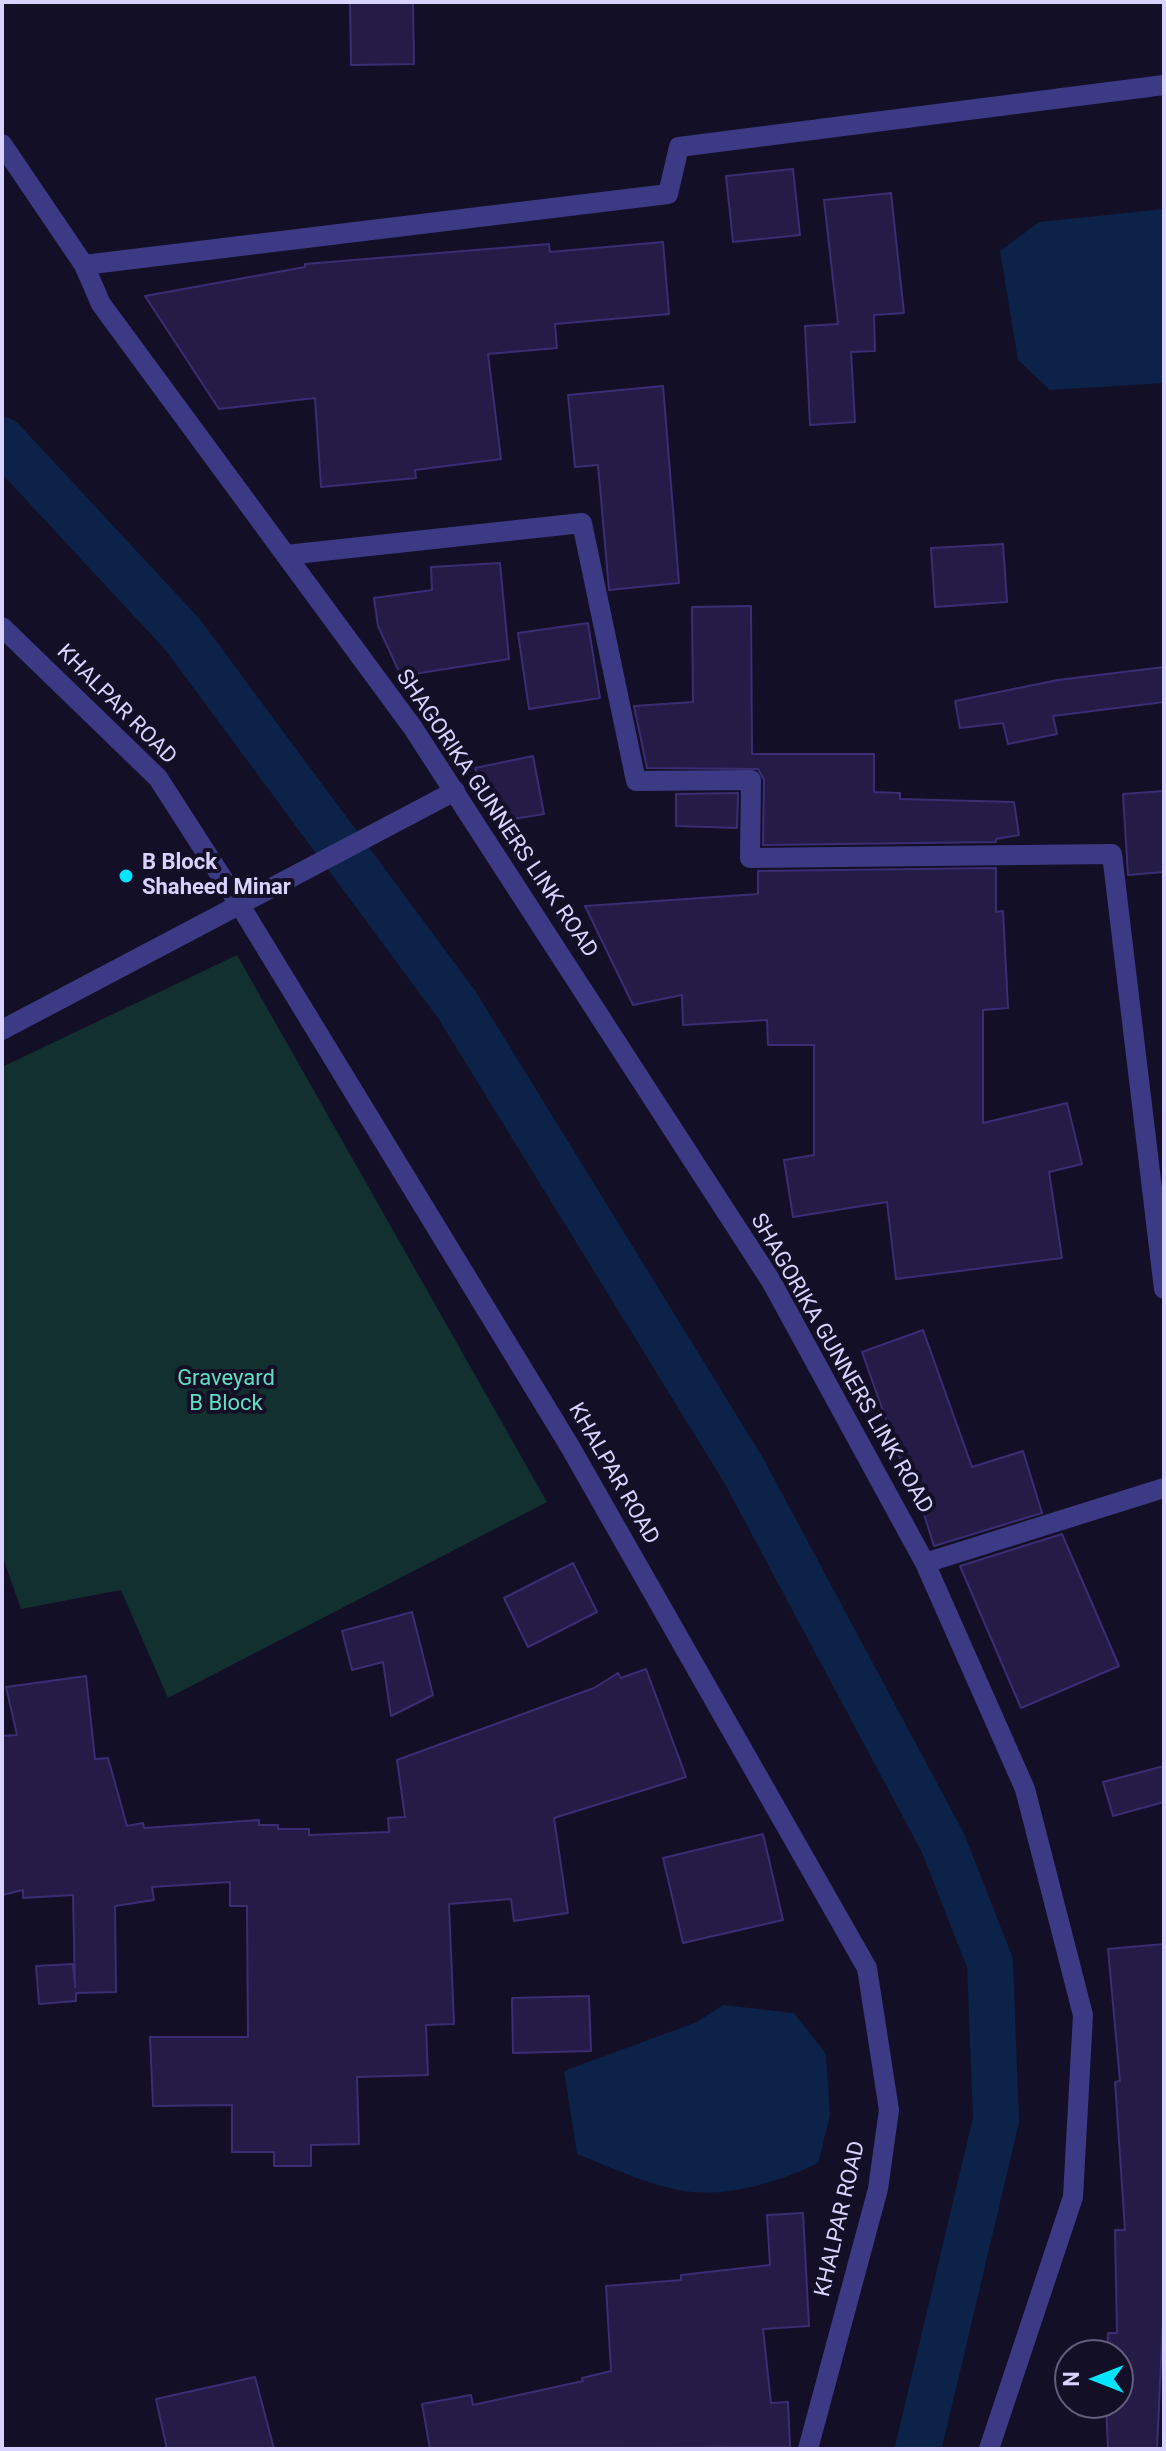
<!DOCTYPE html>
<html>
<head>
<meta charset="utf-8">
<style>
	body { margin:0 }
	#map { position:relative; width:1166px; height:2451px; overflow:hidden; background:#130f26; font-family:Roboto,sans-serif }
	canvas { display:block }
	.frame { position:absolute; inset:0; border:4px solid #d9d4ff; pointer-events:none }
	.north { position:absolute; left:1054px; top:2339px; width:80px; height:80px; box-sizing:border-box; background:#130f26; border:2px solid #625e7d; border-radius:50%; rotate:270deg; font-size:22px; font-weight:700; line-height:32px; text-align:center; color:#d9d4ff }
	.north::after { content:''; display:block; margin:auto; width:28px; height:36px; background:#00e5ff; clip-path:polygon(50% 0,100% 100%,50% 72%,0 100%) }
</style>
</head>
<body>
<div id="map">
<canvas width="1166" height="2451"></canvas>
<div class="frame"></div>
<div class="north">N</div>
</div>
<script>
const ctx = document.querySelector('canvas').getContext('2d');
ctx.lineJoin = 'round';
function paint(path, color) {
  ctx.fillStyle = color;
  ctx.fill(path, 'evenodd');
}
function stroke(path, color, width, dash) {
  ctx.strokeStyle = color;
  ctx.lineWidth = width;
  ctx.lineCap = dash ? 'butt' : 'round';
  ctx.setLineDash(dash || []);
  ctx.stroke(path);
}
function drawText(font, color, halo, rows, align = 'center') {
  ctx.font = font + ' Roboto,sans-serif';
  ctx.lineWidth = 8;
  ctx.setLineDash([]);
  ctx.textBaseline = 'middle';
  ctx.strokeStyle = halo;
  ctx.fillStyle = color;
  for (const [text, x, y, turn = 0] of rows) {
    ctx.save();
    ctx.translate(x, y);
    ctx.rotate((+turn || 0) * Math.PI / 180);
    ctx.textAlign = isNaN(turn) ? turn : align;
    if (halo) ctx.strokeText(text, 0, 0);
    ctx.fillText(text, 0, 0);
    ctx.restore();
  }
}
const green = new Path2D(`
	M237,955L547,1502L168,1698L121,1590L21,1609L2,1555V1067Z`);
const water = new Path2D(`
	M1164,209V383L1050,390L1018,360L1000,251L1039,222Z
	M723,2005L794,2013L826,2054L830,2115L818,2163C775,2184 717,2201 669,2188C638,2180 607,2166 577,2154L564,2071L697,2022Z`);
const canal = new Path2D(`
	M2,440L183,635L457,1005L744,1471L943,1843L990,1963L996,2120L918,2449`);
const building = new Path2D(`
	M350,2H413L414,64L351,65Z
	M793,169L800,235L733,242L726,176Z
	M891,193L904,313L874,315L875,351L851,352L855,422L810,425L805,326L838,324L824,200Z
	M663,242L669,314L555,324L557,348L488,354L501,459L415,470L416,478L321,487L315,398L219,409L145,296L305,267V264L549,244L550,252Z
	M663,386L679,583L609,590L598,465L575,467L568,395Z
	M1003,544L1007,602L935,607L931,548Z
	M500,563L509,659L401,676L378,626L374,598L432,590L431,567Z
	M751,606L752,754H874V792L900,793V799L1014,802L1019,835L996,839V842L763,845L764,780L758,769L647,768L634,706L693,702L692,607Z
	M588,623L600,698L529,709L518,633Z
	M1164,667V702L1053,716L1057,734L1008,744L1003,723L960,728L955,701L1058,680Z
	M533,756L544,814L495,822L475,768Z
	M1164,791V872L1128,875L1123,794Z
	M738,793L737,828L676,826V794Z
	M996,868V912L1003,911L1008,1008L983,1010V1123L1067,1103L1082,1164L1049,1172L1062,1258L896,1279L887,1202L793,1217L784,1160L814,1155V1045H768L767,1020L683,1025L682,995L633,1005L585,906L758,894V871Z
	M923,1330L972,1467L1023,1451L1042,1513L934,1546L906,1457L900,1459L862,1352Z
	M1062,1534L1119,1666L1021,1708L960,1566Z
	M573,1563L597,1612L528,1647L504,1598Z
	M412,1612L433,1695L391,1716L383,1662L352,1670L342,1631Z
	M646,1669L686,1777L554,1818L568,1913L514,1921L511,1899L449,1904L454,2024L426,2025L428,2075L357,2077L359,2144L311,2145V2166H274V2152H232V2105L153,2106L150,2037H248L247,1906H230V1882L152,1887L154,1900L115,1906L116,1992L76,1993V2001L39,2004L36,1966L73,1964L75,1987L73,1895L23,1898V1890L2,1895V1736L17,1735L6,1687L86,1676L95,1759L108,1758L127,1826L143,1823L144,1828L259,1820V1825H278V1829H309V1835L389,1832L388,1818L405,1817L397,1760L594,1688L618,1673L621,1678Z
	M1164,1766V1802L1113,1816L1103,1782Z
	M763,1834L783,1920L683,1943L663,1858Z
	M1164,1944V2297L1157,2449H1108L1106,2403H1118V2355H1107L1108,2333H1117L1115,2230H1125L1115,2082L1120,2081L1108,1949Z
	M589,1996L591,2051L513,2053L512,1998Z
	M803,2213L809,2326L763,2329L771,2403L788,2402L790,2447L430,2449L422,2404L471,2395L473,2405L583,2381L582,2378L611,2371L606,2286L681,2280V2275L770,2265L767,2215Z
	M255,2377L274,2449H167L156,2399Z`);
const minor = new Path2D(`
	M2,144L84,265L101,304L413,728L771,1281L925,1563L1025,1789L1083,2015L1073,2197L989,2449
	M84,265L668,194L679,147L1164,85
	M286,555L582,523L636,781L751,780L750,858L1112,854L1164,1289
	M2,627L158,778L241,907L569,1445L867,1968L889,2110L878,2189L808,2449
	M2,1030L455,791
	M925,1563L1164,1488`);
const markers = [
	[126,876,8,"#00e5ff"]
];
const streetNames = [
	["KHALPAR ROAD",116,705,45],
	["SHAGORIKA GUNNERS LINK ROAD",496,814,56],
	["SHAGORIKA GUNNERS LINK ROAD",841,1364,60],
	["KHALPAR ROAD",613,1474,60],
	["KHALPAR ROAD",841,2219,-77]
];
const poiNames = [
	["B Block",142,863],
	["Shaheed Minar",142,888]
];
const parkNames = [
	["Graveyard",226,1379],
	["B Block",226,1404]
];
paint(green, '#12302f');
paint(water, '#0c2248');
stroke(canal, '#0c2248', 46);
paint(building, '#241b47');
stroke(building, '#3b2d73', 2);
stroke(minor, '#3d3a85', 20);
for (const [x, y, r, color] of markers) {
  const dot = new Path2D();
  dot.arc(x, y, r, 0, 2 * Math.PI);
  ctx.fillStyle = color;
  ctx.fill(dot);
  stroke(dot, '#130f26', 3);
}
drawText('22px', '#d9d4ff', '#130f26', streetNames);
drawText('bold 22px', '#d9d4ff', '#130f26', poiNames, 'left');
drawText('22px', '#5fe0c0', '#130f26', parkNames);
</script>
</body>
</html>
